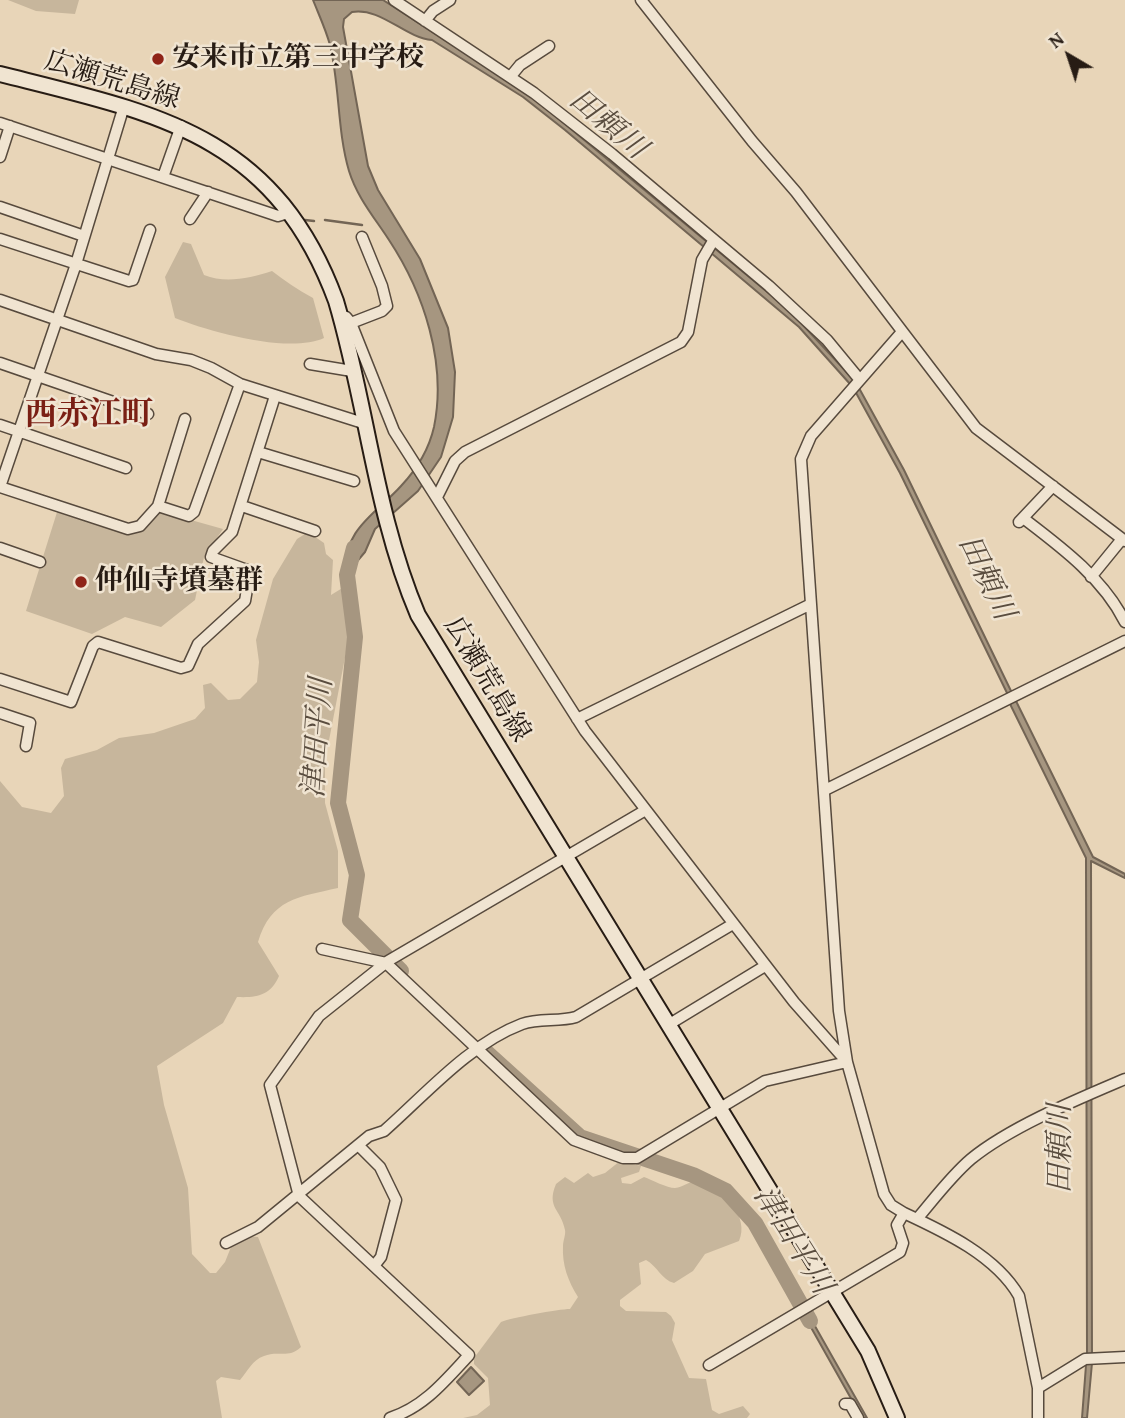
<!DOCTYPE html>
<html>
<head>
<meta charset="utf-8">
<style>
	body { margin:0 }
	#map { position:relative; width:1125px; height:1418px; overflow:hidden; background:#e8d5b8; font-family:"Gentium Book Plus",serif }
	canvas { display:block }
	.north { position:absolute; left:1034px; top:21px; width:70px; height:70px; -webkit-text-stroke:5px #f0e4d1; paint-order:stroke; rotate:321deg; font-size:19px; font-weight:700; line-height:28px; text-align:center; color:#271c14 }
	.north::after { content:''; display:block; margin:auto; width:24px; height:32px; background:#271c14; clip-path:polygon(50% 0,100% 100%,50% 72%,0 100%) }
</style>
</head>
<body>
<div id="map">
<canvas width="1125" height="1418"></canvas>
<div class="north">N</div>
</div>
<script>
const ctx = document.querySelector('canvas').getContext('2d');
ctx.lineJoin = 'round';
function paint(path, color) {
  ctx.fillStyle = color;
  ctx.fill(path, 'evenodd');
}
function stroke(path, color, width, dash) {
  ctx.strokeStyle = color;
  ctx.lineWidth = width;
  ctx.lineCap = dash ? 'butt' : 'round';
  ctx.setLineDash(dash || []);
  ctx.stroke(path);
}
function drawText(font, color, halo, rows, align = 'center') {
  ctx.font = font + ' "Gentium Book Plus","Noto Serif JP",serif';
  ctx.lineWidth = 5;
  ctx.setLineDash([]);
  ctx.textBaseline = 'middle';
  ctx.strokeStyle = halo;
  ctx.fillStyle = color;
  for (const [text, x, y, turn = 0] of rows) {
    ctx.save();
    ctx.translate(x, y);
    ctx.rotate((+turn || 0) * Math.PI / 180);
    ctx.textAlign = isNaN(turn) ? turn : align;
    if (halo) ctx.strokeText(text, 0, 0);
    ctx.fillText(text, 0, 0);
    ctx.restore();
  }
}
const green = new Path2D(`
	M8,0H79L75,14L36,11Z
	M183,242L191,244L204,275C226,284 250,278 272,271C284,280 298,290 313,298L324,338C289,354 210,332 175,318L165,277Z
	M58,509L127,531L159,511L223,529L204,557L195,600L161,627L125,617L92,634L26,611Z
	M308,532L324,543L326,554L333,560L331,595L344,587L348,642L325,761V803L338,851V888C298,897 271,899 258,942L279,976C271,995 257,998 237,997L223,1023L157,1066L164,1105L188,1188L192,1254L210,1273H216L225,1262L233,1242L246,1236L258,1237L301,1347C289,1359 277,1350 264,1356C252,1360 248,1371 240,1380L221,1377L216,1381L222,1418H0V781L22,807L51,813L64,796L61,768L65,759L97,750L119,738L154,733L195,719L205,708L203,685L211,683L228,700L240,699L257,682L259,662L256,640L273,579L297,539Z
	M620,1161L641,1166L639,1172L621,1178L622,1183L631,1184L644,1177C652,1180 667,1188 675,1188C685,1187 692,1178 702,1181C724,1188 750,1218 739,1241L705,1254L693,1271L674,1283C662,1280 657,1266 646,1260L639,1263L641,1284L620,1300V1306L626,1311L666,1312L671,1316L675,1323L672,1340L689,1378L706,1379L712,1410L719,1414L743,1406L750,1414L747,1418H463L477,1415L490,1405L488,1378L474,1364V1358L501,1322C510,1318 559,1309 570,1309L578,1297C568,1281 562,1265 563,1246C563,1241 566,1234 565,1230C561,1209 546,1208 556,1184L565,1177L574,1183L588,1173L593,1177L605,1173Z`);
const water = new Path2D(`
	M313,0H383L530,95L789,310L854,380L850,384L799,327L565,130L523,97L432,40C405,38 381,7 352,12L344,19L343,27L368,166L378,190L420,259L448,328L455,372L453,417L441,457L418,491L375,529L365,552L348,572C340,531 378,512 401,486C416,470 429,449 434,427C447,363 424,293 389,240C374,217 357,197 349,171C337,130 340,87 330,45C326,30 319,15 313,0Z
	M859,388L904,470L1012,693L1008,695L900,473L855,391Z
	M1014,697L1093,857L1125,874V878L1091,861L1092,1363L1087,1418H1082L1087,1352L1086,858L1011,706L1009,700Z
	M807,1312L867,1418H862L804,1315Z
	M471,1367L484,1381L469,1395L457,1382Z`);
const stream = new Path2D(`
	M305,220L314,221
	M325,220L362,225`);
const river = new Path2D(`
	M354,548L347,575L355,637L338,803L357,875L350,920L401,971
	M486,1052L580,1137L693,1175L726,1191L755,1223L810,1321`);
const street = new Path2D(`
	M394,0L534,93L612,154L769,286L827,340L860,380
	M641,0L752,141L796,192L976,428L1125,541
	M425,21L433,11L450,0
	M511,76L520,65L549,46
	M0,123L278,216L288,213
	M0,157L10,126
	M163,177L181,126
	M0,207L84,236
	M190,219L208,192
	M0,239L129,281L133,280L150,230
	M0,300L156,354L191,360L211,368L240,384L363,423
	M340,316L346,317L351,323L394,431L585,731L794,1002L847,1062
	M351,323L382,311L387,306L382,286L362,237
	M901,333L811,436L801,459L839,1011L847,1062L884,1194L891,1205L904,1213C945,1232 996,1256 1019,1296L1038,1388V1418
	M0,363L148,414
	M310,364L352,371
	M0,425L126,468
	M258,452L354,481
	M0,487L76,264L124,106
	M0,487L128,529L140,526L158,506L189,516L194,512L240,384
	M437,497L455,461L465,452L681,342L688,332L702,260L713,241
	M158,506L185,419
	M242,506L315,531
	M1023,518C1061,547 1103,578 1125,622
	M1019,522L1053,486
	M0,548L40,562
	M1091,577L1122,539
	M0,679L71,702L93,646L98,642L181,668L188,666L198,644L245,601L250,571L211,557L213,551L232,532L275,396
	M0,713L30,723L26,746
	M577,719L811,604
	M825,790L1125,641
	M322,949L386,963L574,1140L623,1158H637L765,1081L847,1062
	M668,1025L765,966
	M358,1145L380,1167L396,1200L381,1257L374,1266
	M917,1219C934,1199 951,1176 971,1159C1010,1127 1078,1099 1125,1079
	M226,1243L258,1227L369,1136L384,1131C426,1094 469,1044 522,1024C539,1018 559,1022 576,1017L733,924
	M709,1365L900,1252L903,1243L897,1225L904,1213
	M1038,1388L1085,1359L1125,1357
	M845,1404H850L858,1418
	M390,1418C424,1407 445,1381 469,1355L299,1196L270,1085L319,1016L388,961L644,811`);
const secondary = new Path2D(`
	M0,74C155,113 274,133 336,301C367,405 375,514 418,615L868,1351L897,1418`);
const markers = [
	[158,59,7,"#8f2418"],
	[81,582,7,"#8f2418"]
];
const poiNames = [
	["安来市立第三中学校",172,59],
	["仲仙寺墳墓群",95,582]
];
const streetNames = [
	["広瀬荒島線",112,81,17],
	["広瀬荒島線",486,680,59]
];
const waterNames = [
	["田頼川",607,125,40],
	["田頼川",985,578,64],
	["津田平川",319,738,-86],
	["田頼川",1061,1149,-90],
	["津田平川",792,1241,58]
];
const quarterNames = [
	["西赤江町",89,416]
];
paint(green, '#c7b69c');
paint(water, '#a69680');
stroke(water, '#736555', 2);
stroke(stream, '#736555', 2.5);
stroke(river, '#a69680', 16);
stroke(street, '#574a3d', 13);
stroke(secondary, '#271c14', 18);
stroke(street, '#f0e4d1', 10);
stroke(secondary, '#f0e4d1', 14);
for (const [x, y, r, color] of markers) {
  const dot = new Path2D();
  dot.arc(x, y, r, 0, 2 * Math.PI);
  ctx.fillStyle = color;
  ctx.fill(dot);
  stroke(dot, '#f0e4d1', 2.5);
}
drawText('bold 28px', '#271c14', '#f0e4d1', poiNames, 'left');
drawText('28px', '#271c14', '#f0e4d1', streetNames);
drawText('italic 30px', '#5a4d3f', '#f0e4d1', waterNames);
drawText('bold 32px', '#7a1f14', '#f0e4d1', quarterNames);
</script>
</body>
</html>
